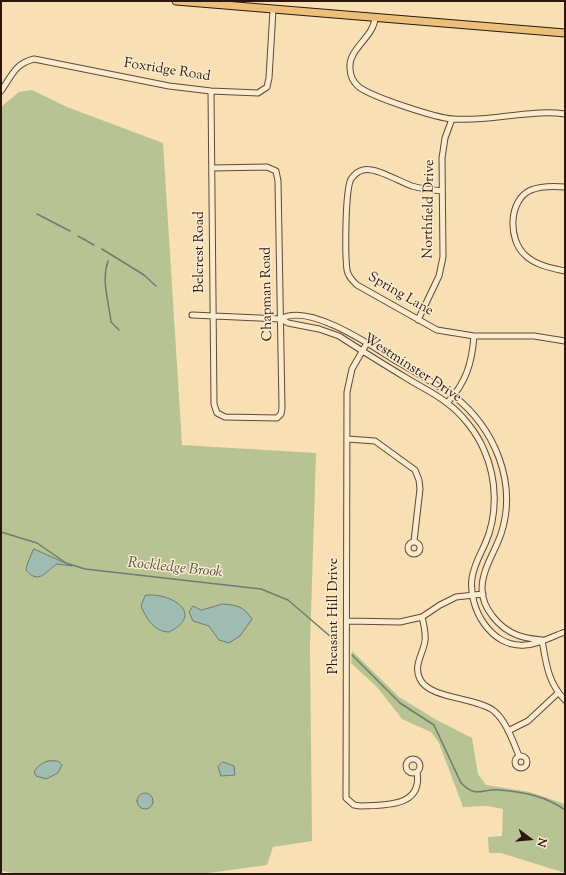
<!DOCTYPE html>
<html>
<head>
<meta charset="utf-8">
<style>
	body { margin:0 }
	#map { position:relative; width:566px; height:875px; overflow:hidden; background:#f8e0b4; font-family:"Sorts Mill Goudy",serif }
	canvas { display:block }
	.frame { position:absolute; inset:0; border:2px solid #2c170e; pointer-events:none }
	.north { position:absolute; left:510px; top:819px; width:40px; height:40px; -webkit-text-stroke:3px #faebce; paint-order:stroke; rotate:106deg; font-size:11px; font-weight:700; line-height:16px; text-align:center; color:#2c170e }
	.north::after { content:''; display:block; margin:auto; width:14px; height:18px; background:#2c170e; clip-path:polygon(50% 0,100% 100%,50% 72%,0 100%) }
</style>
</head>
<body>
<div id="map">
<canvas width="566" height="875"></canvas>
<div class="frame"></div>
<div class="north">N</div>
</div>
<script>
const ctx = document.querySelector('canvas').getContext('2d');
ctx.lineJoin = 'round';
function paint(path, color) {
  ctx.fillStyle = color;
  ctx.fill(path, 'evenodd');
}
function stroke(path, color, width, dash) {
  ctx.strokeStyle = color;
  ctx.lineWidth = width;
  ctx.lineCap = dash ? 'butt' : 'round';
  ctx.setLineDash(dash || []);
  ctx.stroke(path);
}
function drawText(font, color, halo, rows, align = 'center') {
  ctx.font = font + ' "Sorts Mill Goudy",serif';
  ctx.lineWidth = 3;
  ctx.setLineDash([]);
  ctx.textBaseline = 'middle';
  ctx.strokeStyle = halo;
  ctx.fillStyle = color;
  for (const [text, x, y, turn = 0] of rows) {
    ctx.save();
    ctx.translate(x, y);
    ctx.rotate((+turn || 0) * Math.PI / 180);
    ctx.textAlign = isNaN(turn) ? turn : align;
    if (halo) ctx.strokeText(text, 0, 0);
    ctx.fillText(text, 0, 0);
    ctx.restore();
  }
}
const green = new Path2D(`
	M32,90L67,107L163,143L182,445L316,453L310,646L312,841L273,847L267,865L201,874H19L1,871V107L19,92Z
	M352,651L399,697L435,719L472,738L478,774L486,785L530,792L565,804V873L501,853H489L488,837L502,836L503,809L487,806L463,807L439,743L431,732L402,719L377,687L351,663Z`);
const water = new Path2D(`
	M34,549L72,566L57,564C47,570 39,586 26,570L27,565Z
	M149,595C174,594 204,615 169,632C154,632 146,618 141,606L145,596Z
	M223,604C238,605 244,607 252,619L240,636L229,643L219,640L209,626L193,621L189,612L193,606L201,610Z
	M48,761C54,761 58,759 62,765L58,773L46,779L36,776L34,772C37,767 41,763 48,761Z
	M223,762L234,766L235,775L221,776L218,767Z
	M137 801a8 8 0 1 1 16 0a8 8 0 1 1-16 0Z`);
const stream = new Path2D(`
	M37,214L70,231
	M78,236L94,245
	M102,249L144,275L156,286
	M108,261C101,281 109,302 111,322L119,330
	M1,532L37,543L66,563L85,569L261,589L288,600L338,643
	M352,655L400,703L434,725L461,783C477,799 482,788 500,790C523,792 546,796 565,810`);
const minor = new Path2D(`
	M375,18C374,37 348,49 350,68C350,76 353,82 359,87C372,97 436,118 453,119C491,122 528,109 565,114
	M1,91C12,76 14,64 34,59L169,86L211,91L258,93L267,87L269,78L273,10
	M211,91C212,195 213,300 214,404L217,413L225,417L277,418L281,414L282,408L278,181L276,171L267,167L212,168
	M565,187C554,186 541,186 531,190C508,200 508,240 525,255C535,265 551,268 565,271
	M442,191C432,190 422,189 412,186C400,182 376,167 363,170C358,171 354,175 351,179C345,191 345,255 347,270C348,277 353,281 357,285L437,330L474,336H534L565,341
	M192,315L281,319L288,323L319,329L339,336C362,351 385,365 408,379C421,387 436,394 447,403C462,414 477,433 484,450C497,479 498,515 485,544C480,555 474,565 472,578C468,608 491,648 525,645C538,645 553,636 565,632
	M281,319C308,302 372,346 396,361C416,372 435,384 454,396C494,428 518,482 501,534C495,552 482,569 482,589C482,608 499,628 517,635C524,638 533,639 541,640
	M418,320L439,276L443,257L442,158L445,138L452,119
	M367,343L352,369L347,392L346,798L354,805L360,806C383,805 423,808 417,772
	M447,403C466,383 472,363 474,336
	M348,439L375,441L415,470L419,480L420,489L414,541
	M408 548a6 6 0 1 1 12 0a6 6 0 1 1-12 0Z
	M422,617C424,625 426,633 425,641C423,654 413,666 420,679C429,699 476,697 494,711C506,721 513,741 519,756
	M347,621L400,622L422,617L440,605L456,597L483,594
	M542,640C546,663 548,683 565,700
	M508,731L528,721L558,693
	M515 762a6 6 0 1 1 12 0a6 6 0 1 1-12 0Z
	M406 766a7 7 0 1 1 14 0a7 7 0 1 1-14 0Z`);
const major = new Path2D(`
	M176,1L565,33`);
const streetNames = [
	["Foxridge Road",167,71,9],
	["Northfield Drive",430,209,-89],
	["Belcrest Road",201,252,-90],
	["Chapman Road",268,294,-91],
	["Spring Lane",400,295,30],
	["Westminster Drive",412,369,33],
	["Pheasant Hill Drive",335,616,-90]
];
const waterNames = [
	["Rockledge Brook",175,569,6]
];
paint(green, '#b7c392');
paint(water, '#9ebcb2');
stroke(water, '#707a70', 1);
stroke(stream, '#707a70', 1.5);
stroke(minor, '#5f4938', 7);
stroke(major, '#2c170e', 9);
stroke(minor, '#faebce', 5);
stroke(major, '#ecc07a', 7);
drawText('14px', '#2c170e', '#faebce', streetNames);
drawText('italic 15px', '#545147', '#faebce', waterNames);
</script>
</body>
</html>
